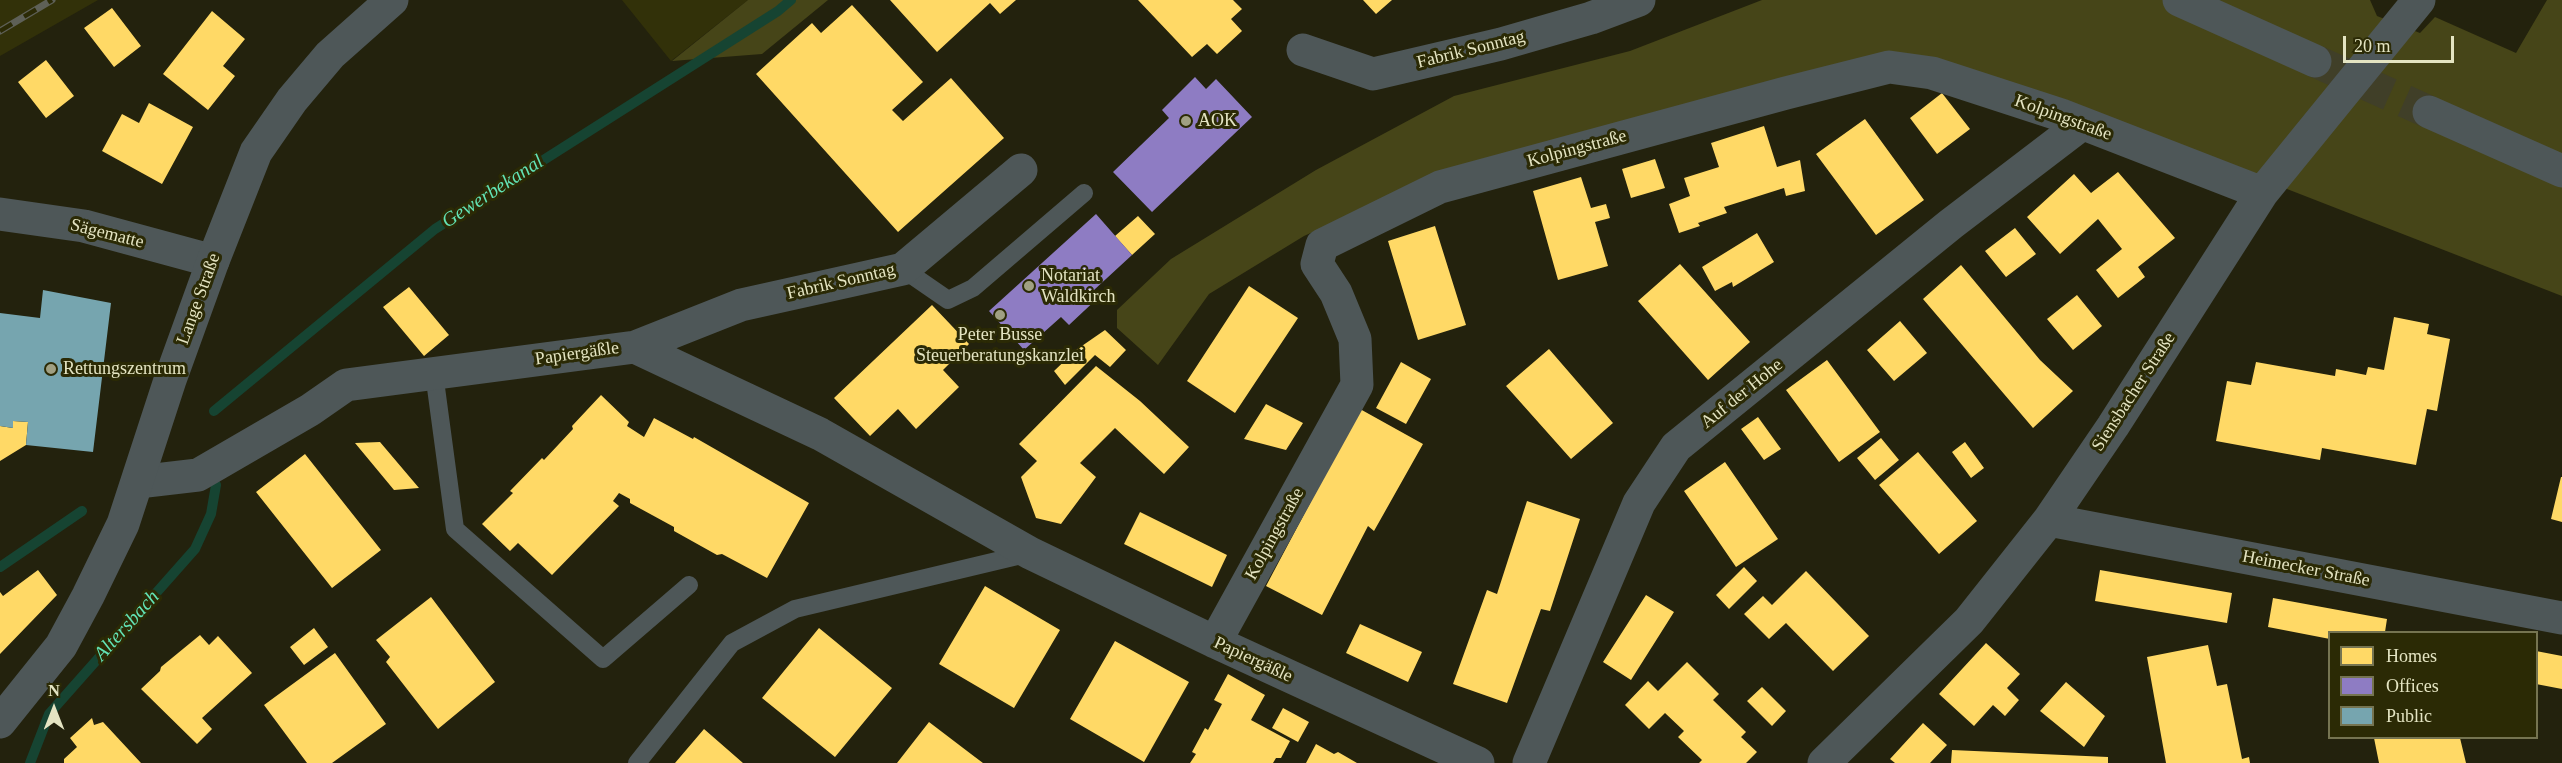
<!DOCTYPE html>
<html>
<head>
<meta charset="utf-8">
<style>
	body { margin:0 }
	#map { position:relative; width:2562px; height:763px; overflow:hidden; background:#23220d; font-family:Georgia,serif }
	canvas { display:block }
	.legend { position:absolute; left:2328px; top:631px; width:210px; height:108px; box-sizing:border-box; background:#2b2a05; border:2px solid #757451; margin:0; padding:8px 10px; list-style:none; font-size:18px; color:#e4e4c2 }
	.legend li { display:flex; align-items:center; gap:12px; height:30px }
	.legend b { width:30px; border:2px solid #757451 }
	.north { position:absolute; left:24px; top:679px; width:60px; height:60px; -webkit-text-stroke:4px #2b2a05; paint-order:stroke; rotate:0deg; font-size:16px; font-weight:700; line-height:24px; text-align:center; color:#e4e4c2 }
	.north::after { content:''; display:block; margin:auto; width:21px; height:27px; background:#e4e4c2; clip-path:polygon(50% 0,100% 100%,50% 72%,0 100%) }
	.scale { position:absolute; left:2343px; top:36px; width:111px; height:27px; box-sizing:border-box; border:3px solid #e4e4c2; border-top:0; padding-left:8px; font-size:18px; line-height:21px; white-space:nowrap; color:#e4e4c2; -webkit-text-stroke:4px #2b2a05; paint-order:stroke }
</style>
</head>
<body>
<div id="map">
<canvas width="2562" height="763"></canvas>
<ul class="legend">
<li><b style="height:16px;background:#ffd966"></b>Homes</li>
<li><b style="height:16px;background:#8e7cc3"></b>Offices</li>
<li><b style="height:16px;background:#76a5af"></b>Public</li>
</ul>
<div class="north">N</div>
<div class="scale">20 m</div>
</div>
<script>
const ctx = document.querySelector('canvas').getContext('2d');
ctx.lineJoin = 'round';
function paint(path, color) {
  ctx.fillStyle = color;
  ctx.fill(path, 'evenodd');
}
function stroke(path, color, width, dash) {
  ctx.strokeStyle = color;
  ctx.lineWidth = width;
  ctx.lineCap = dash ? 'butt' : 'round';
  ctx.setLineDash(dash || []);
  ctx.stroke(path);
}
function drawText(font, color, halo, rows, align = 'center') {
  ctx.font = font + ' Georgia,serif';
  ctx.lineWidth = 6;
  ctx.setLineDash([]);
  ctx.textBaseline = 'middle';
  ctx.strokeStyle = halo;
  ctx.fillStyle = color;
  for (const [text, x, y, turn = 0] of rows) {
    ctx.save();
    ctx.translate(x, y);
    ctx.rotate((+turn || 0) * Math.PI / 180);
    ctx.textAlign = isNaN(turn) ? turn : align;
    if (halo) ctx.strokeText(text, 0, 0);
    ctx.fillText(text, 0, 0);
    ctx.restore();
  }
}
const built = new Path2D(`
	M0,0H98L0,56Z
	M622,0H748L671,61Z`);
const green = new Path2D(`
	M748,0H828L762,54L672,61Z
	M1762,0H2370L2377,16L2420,33L2435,17L2516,53L2547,0H2562V296L2066,103L1935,59L1437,176L1304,236L1209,294L1158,365L1117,328V310L1171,259L1316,170L1454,96L1630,51Z`);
const homes = new Path2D(`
	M890,0H1016L1000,14L990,3L937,52Z
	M1138,0H1233L1242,9L1231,19L1242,31L1217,54L1207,44L1192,57Z
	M1363,0H1392L1376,14Z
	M852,5L923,82L892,110L903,121L951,78L1004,138L898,232L756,74L812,23L821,33Z
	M112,8L141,46L114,67L84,28Z
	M212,11L245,39L223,66L235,76L208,110L163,74Z
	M46,60L74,96L46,118L18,82Z
	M1942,93L1970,129L1937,154L1910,118Z
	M149,103L193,127L162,184L102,151L122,114L139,123Z
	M1865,119L1924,200L1876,235L1816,154Z
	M1764,126L1777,167L1800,160L1805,191L1786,196L1784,188L1724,207L1727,213L1698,223L1700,226L1679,233L1669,204L1690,196L1684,178L1719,167L1711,143Z
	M1655,159L1665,188L1631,198L1622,169Z
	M2118,172L2175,238L2138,267L2145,277L2118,298L2096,270L2122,249L2098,219L2060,254L2027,217L2074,174L2091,193Z
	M1581,177L1591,208L1606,204L1610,218L1595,222L1608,266L1558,280L1533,191Z
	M1138,216L1155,234L1132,255L1115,236Z
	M1435,226L1466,325L1418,340L1388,241Z
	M2015,228L2036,254L2006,277L1985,251Z
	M1757,233L1774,262L1733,287L1732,282L1715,291L1702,267Z
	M1680,264L1750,342L1708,380L1638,301Z
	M1961,265L2040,360L2073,391L2033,428L1923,299Z
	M1249,286L1298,318L1235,413L1187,381Z
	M409,287L449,335L424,356L383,307Z
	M2077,295L2102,326L2073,350L2047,319Z
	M932,305L969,344L943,370L959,387L916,429L898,409L870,436L834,398Z
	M2394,317L2429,324L2427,334L2450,339L2437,411L2427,409L2416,465L2322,448L2320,460L2216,441L2227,381L2251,385L2256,362L2335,376L2336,369L2366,375L2368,367L2384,370Z
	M1900,321L1927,353L1894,381L1867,350Z
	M1105,330L1126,350L1110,367L1095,355L1065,385L1054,371L1076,350Z
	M1549,349L1613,423L1571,459L1506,386Z
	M1827,360L1880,432L1839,462L1786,390Z
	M1401,362L1431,379L1406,424L1376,408Z
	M1096,366L1140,401L1189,447L1164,474L1115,428L1080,463L1096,477L1061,524L1036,518L1021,477L1037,461L1019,444Z
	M601,395L629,422L627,426L644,437L654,418L693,439L694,437L809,503L767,578L722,554L717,555L674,531V527L630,503V499L619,493L613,501L619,506L552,575L518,543L510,551L482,524L513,493L510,491L542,458L544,460L573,429L572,426Z
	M1266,404L1303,423L1286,450L1244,439Z
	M1360,409L1423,444L1374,531L1368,526L1322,615L1266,586Z
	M1758,417L1781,449L1764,460L1741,429Z
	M13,421L28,422L26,445L0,461V426L13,428Z
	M1881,438L1899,460L1875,480L1857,458Z
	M380,442L419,488L394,490L355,443Z
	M1965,442L1984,468L1971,478L1952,452Z
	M1918,452L1977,521L1939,554L1879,485Z
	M305,454L381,550L332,588L256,492Z
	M1725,462L1778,539L1736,567L1684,491Z
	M2561,477H2562V522L2551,519Z
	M1527,501L1580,519L1550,611L1541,609L1507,703L1453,684L1487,590L1497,594Z
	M1140,512L1227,555L1212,587L1124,544Z
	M1744,567L1757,581L1729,609L1716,595Z
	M38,570L57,595L0,654V592L3,596Z
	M2100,570L2232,593L2227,623L2095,601Z
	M1806,571L1869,636L1833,671L1786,623L1769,639L1744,614L1763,596L1772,605Z
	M985,586L1060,630L1014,708L939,664Z
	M1646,595L1674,612L1631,680L1603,662Z
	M431,597L495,682L438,729L386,662L390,657L376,640Z
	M2273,598L2387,619L2385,632H2330V639L2268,627Z
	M1360,624L1422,652L1408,682L1346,653Z
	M314,628L328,647L304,665L290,647Z
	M819,628L892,688L835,757L762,698Z
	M200,635L209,645L218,636L252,673L202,718L212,729L197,744L141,689L160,671L161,667Z
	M1115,641L1189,682L1144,762L1070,719Z
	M1986,643L2020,674L2007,688L2019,700L2005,716L1993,705L1974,726L1939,694Z
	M2208,645L2217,686L2227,684L2242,759L2249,757L2250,763H2166L2147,657Z
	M2536,651L2562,656V689L2536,684Z
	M335,653L386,724L332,763H307L264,705Z
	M1687,662L1719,694L1713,700L1746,732L1741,737L1757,752L1746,763H1699L1702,760L1678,737L1684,731L1665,713L1649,729L1625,705L1648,681L1658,691Z
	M1228,674L1265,695L1251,720L1290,741L1281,758H1276L1273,763H1190L1196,754L1192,752L1205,728L1208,730L1222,704L1214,700Z
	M2066,682L2105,716L2084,747L2040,711Z
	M1762,687L1786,711L1772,726L1747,701Z
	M1283,708L1309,722L1298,742L1272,728Z
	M92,718L94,725L103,722L141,763H64V759L77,747L70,738Z
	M929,722L971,754L983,763H897Z
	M1923,723L1947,745L1930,763H1895L1890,759Z
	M704,729L743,763H675Z
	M2374,738H2460L2466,763H2379Z
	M1316,744L1334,754L1338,752L1357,763H1306Z
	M1952,750L2108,757V763H1951Z`);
const offices = new Path2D(`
	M1195,77L1206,89L1216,79L1252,117L1152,212L1113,172L1169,118L1162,110Z
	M1096,214L1132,255L1094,290L1100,296L1069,325L1061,317L1024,350L989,311Z`);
const public = new Path2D(`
	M43,290L111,303L93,452L26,445L28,422L13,421V428L0,426V313L40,318Z`);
const stream = new Path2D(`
	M214,411L435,229L778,11L791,0
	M0,567L82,511
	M30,763L49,714L195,549L211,514L216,485`);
const tertiaryTunnel = new Path2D(`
	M2315,61L2429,112`);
const service = new Path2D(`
	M903,269L948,300L973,288L1084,193
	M434,373L455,529L603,659L689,585
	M637,763L732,643L795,609L1030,553`);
const minor = new Path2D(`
	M1303,50L1373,74L1501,44L1591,18L1639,0
	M0,214L84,226L213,261
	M635,347L741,305L903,269L1021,170
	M138,482L198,475L310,410L346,385L635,347L820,434L1030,553L1215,642L1478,763
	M2049,520L2562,618
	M1215,642L1357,385L1355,339L1336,293L1317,264L1322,245L1440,187L1786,93L1889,67L1932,73L2061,115L2262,193
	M1529,763L1639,503L1676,447L1951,224L2082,124
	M1824,763L1969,621L2049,520L2113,426L2262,193L2419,0`);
const tertiary = new Path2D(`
	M2179,0L2315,61
	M2429,112L2562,171
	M0,722L61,646L88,596L123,524L170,380L213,261L256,152L292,100L330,55L392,0`);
const rail = new Path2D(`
	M0,31L52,0`);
const markers = [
	[1186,121,6,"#a0a083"],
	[1029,286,6,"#a0a083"],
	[1000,315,6,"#a0a083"],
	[51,369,6,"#a0a083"]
];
const streetNames = [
	["Fabrik Sonntag",1471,50,-14],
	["Kolpingstraße",2063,118,20],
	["Kolpingstraße",1577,149,-15],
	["Sägematte",107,234,14],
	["Fabrik Sonntag",841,282,-13],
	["Lange Straße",199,299,-70],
	["Papiergäßle",577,354,-8],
	["Siensbacher Straße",2134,392,-57],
	["Auf der Hohe",1742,394,-39],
	["Kolpingstraße",1275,534,-61],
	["Heimecker Straße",2306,569,11],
	["Papiergäßle",1253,660,25]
];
const poiNames = [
	["AOK",1198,121],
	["Notariat",1041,276],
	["Waldkirch",1041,297],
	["Peter Busse",1000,335,"center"],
	["Steuerberatungskanzlei",1000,356,"center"],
	["Rettungszentrum",63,369]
];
const waterNames = [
	["Gewerbekanal",493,192,-33],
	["Altersbach",127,626,-48]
];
paint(built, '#323109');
paint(green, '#464518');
paint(homes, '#ffd966');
paint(offices, '#8e7cc3');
paint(public, '#76a5af');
stroke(stream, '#164432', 10);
stroke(tertiaryTunnel, '#403f28', 33, [33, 16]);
stroke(service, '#4e5758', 18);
stroke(minor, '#4e5758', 33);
stroke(tertiary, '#4e5758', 33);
stroke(rail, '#5e6057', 7);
stroke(rail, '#2b2a05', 4.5, [14]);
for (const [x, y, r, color] of markers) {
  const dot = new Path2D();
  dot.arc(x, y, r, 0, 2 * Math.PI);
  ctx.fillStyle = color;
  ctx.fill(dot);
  stroke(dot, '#2b2a05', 2);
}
drawText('18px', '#e4e4c2', '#2b2a05', streetNames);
drawText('18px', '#e4e4c2', '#2b2a05', poiNames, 'left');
drawText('italic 20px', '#62e3b5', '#2b2a05', waterNames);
</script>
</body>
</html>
